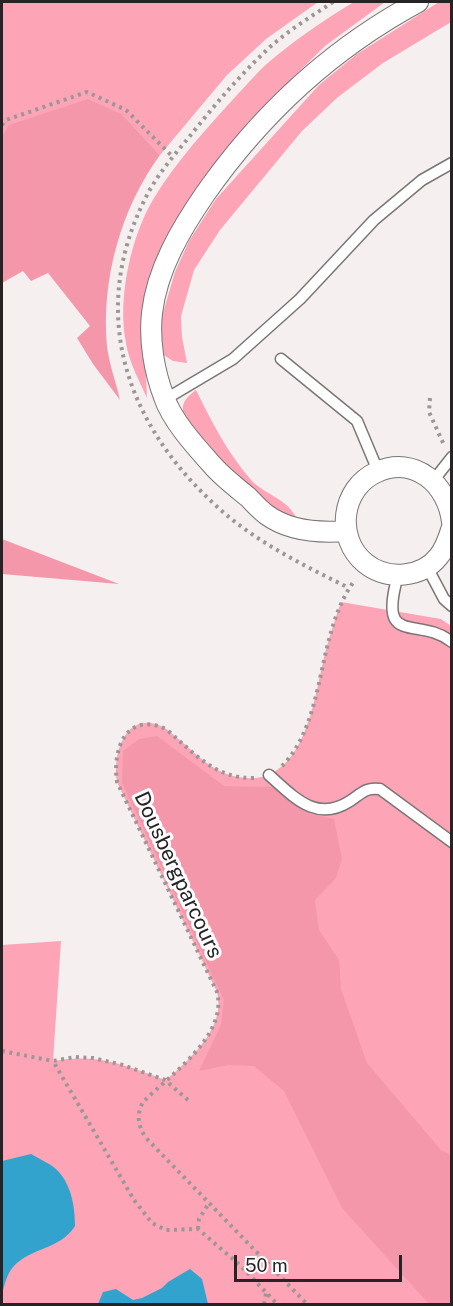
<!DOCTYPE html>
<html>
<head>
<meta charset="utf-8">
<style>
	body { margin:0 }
	#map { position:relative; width:453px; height:1306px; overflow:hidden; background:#f6eff0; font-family:"Public Sans",sans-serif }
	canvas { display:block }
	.frame { position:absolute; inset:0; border:3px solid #262324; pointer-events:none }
	.scale { position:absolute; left:234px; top:1255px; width:168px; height:27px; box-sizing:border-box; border:3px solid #262324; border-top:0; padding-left:8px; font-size:18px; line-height:21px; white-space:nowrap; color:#262324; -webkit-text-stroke:4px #fefefe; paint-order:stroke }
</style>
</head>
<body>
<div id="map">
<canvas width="453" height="1306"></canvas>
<div class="frame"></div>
<div class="scale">50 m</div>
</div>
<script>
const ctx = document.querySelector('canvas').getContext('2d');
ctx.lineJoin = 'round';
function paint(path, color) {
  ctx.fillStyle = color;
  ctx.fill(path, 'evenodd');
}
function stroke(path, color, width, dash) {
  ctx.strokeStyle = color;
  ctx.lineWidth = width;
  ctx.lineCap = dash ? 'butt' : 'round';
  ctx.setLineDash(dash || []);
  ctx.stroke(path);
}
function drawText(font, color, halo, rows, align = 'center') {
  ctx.font = font + ' "Public Sans",sans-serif';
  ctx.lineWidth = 6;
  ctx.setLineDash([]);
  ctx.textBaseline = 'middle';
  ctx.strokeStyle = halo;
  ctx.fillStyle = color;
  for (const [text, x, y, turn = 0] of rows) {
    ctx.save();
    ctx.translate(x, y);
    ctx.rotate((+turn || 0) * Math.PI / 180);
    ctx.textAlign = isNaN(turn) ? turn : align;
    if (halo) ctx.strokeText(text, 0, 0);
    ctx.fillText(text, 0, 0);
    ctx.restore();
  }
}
const green = new Path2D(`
	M2,2H318L266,39L227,75L160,155L123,115L2,138Z
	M354,2H385L325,46L250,120L216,164L144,332L147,398C139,380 129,362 126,343C117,299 131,236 154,198C177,160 208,127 237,95C248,84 257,72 269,62C295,40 325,19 354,2Z
	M439,2H451V22L383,63L338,97L302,131L220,230L194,270L181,316L182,337L187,363L173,361L162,354V316L175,272L189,241L216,199L319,85L357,54Z
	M196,390C213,424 227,452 252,481C267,496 287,498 297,519C289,515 279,513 271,508C249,495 189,436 183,412C181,402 189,395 196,390Z
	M341,602L441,619L451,626V1304H2V945L61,941L53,1061C99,1053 124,1065 166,1080C191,1058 226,1028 217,992L117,782C112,753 126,709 163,727C170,731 175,737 181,741C201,759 219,777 247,778C258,779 268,776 277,770C311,748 317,682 327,646C331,631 336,617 341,602Z`);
const forest = new Path2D(`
	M88,99L123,115L160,155C121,208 101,280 107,346C109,364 116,382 120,400L93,364L77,338L90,326L48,273L31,281L23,271L2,283V137L9,125Z
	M2,539L119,584L2,574Z
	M157,736L224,786L272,787L310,814L334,819L342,859L336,878L315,900L319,930L339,960L341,989L367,1063L441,1150L451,1155V1304H429L342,1208L284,1091L254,1066L228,1065L199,1071L221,1025L224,1000L122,783L123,751L139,739Z`);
const water = new Path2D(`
	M31,1154C39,1159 49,1163 56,1169C71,1183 75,1206 75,1226C60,1250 31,1247 13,1267C7,1274 4,1286 2,1294V1161Z
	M190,1269L202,1279L208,1304H98L103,1292L116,1289L133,1300L142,1298L162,1288L168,1282Z`);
const path = new Path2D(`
	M333,2C312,16 289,30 270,47C242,73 218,101 194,131C177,152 158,173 146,197C89,309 123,418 211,501C250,539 301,564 349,588
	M2,125L6,120L87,92L126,110L173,157
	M430,398L429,412L444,445
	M282,766C328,719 315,633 355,580
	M254,778C215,779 194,753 166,729C127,711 112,748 117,782L217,992C228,1036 171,1074 143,1102C136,1115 138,1126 146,1138L307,1304
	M2,1051L53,1061
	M188,1100L165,1080L123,1065L93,1058L75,1057L53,1061L134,1200L152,1223L166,1230L198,1229L241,1266L277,1304
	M198,1229L199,1219L209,1203
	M264,1304L266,1293`);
const lane = new Path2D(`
	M281,359L357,421L378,471
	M164,400L233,359L300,299L374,220L422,180L452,163
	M433,481L452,457
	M427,567L444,599L452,606
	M398,575C377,649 418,615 452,642
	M269,775C294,797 316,823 350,801C362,793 366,787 380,789L452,842`);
const street = new Path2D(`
	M452,522C448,485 415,455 377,472C341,488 335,538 365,563C387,581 422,578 439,556C446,547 449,537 452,527
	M346,531C321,533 289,531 267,515C260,510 254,503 248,497C236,487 224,478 214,467C197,448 172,421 164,397C154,371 149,340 152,313C157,269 181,229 205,194C261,114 333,48 418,2`);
const streetNames = [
	["Dousbergparcours",178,875,65]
];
paint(green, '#fda4b6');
paint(forest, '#f597ab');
paint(water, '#31a3cc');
stroke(lane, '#7b7576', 13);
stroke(street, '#7b7576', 22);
stroke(path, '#9c9697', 4, [3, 4.5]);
stroke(lane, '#fff', 10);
stroke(street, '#fff', 20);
drawText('21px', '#262324', '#fefefe', streetNames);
</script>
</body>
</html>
